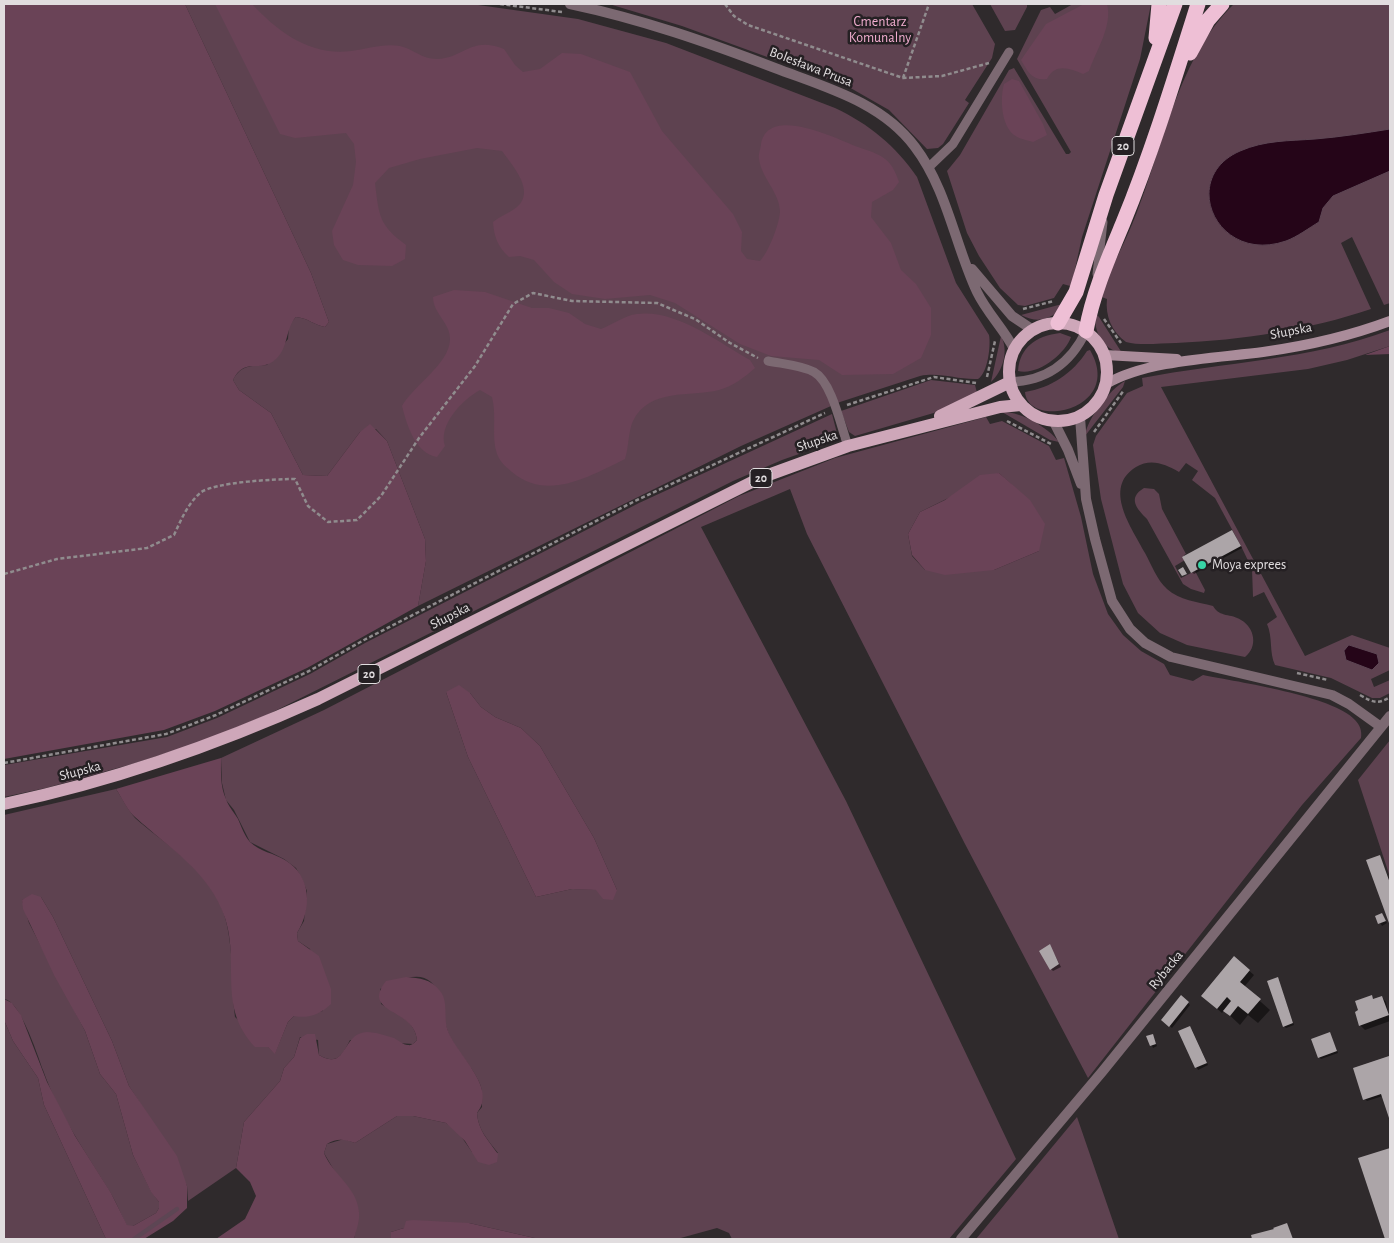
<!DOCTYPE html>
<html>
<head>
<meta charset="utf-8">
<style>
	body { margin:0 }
	#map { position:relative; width:1394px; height:1243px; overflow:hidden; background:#2f2a2c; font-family:"Alegreya Sans",sans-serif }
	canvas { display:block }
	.frame { position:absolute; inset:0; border:5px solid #e1dddf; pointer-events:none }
</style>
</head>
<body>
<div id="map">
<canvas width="1394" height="1243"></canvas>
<div class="frame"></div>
</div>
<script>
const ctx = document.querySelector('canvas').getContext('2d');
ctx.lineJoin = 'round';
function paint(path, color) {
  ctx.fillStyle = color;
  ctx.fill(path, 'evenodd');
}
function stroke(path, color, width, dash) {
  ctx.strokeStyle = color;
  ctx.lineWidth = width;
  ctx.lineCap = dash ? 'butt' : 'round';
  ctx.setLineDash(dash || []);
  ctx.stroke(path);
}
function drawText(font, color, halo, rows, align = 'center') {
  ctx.font = font + ' "Alegreya Sans",sans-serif';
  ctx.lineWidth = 5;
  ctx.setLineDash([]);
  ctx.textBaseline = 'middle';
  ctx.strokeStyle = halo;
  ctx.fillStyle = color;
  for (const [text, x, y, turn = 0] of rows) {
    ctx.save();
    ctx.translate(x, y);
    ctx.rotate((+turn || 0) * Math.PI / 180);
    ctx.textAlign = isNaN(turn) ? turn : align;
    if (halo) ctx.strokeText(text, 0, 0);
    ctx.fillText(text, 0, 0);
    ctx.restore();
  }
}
const green = new Path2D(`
	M185,4H471L578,19L666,43L835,108C869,124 896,146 917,177L956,283L989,335C991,345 988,373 978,379C957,380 941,372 920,376L840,402L741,446L418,606L426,561L425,539L387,441L376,429L360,432L327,476L303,475L271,413L239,390L233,380C241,365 250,366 267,365L288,339L289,325L296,317C308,318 314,325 325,327L329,322L311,273Z
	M609,4H972L995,44L992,58L965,100L969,103L943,144L938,148L927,149L889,110L847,86L682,26Z
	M990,4H1027V7L1015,30L1005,31Z
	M1073,4H1151L1140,59L1082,237L1072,283L1070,286L1063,284L1054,298L1025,306L1018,305L1000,288L979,256L967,233L947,171L960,155L1009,70L1014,68L1066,154H1069L1071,152L1017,59L1041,10L1050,7L1055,14Z
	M1234,4H1390V303L1384,305L1352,237L1341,243L1371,309C1309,330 1242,340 1176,343C1160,343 1141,346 1126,342C1112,332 1105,316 1107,299L1099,296C1111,268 1126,241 1137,212C1164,143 1179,57 1234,4Z
	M1066,303C1054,318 1040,325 1021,315Z
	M1095,313L1099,317L1122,353C1102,349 1094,332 1095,313Z
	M1390,330V346L1347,360L1308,369L1161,387L1305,656L1352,635L1390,648V670L1371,679L1374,687L1390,680V693L1380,698H1372L1331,678L1275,665C1269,653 1273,637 1267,624L1277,617L1264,592L1253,597L1252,569L1241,546L1215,498L1192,480L1198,471L1186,463L1179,472C1165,464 1151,458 1136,467C1102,488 1132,528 1145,553C1151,564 1157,580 1167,589C1179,600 1198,602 1213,606C1220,618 1231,613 1241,620C1255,628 1258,647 1245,657L1187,645L1160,633L1138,613L1123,584L1101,499L1093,445L1096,436L1127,393L1143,386L1142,378C1225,362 1310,360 1390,330Z
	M1060,333L1071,337C1065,354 1038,376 1018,371C1020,347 1036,336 1060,333Z
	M1001,336C1009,351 1003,371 991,382Z
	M1090,350C1125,410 1028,430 1025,392C1051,388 1073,373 1087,351Z
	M931,380L975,385L977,393L937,412L855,436L849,432L841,411Z
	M1125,381L1123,387L1085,436C1087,419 1110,389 1125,381Z
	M1002,412C1020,411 1048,427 1059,442L1050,440Z
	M832,414L838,437L833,442L782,460L733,481L267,715L198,743L132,764L46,788L4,797V765L167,737L217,718L310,674L365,643L639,503Z
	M986,417L990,424L1002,421L1049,446L1056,460L1064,458L1081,517L1093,574L1108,614L1123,635L1141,651L1164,664L1170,675L1193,681L1203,675C1238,682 1334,696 1355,720C1360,725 1362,731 1361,738L1302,805L1088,1078L965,844L807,534L790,489L701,527L846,801L1016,1159L949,1239H732L729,1233L717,1228L677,1239H539L469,1223L404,1228L391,1232V1239H354L359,1213L324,1153L327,1144L344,1139L355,1143L397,1116H413L446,1123L458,1132L472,1152L498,1153C488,1140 478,1130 477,1113L482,1107C482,1100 483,1091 480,1084C472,1064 453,1049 447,1029C442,1013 445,996 431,982C417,969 394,983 380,989L381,1004C396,1013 415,1020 417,1040L413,1044L350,1040C342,1056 337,1065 319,1055L318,1040L300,1037L294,1057L284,1068L280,1081L244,1122L236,1168L188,1201L187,1186L147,1114L129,1086L112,1041L53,917L41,897L22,900L29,923L85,1031L100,1074L116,1094L133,1155L151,1191L159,1202V1208L156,1213L133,1226H127C121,1215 117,1203 110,1192C86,1153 58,1113 43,1070C38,1056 20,1000 4,999V815L116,789C122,798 128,810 135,818C162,842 197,862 215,894C236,929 230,977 235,1017L275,1053L288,1022L294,1016L323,1011L310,949L298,941L297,933L304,921L307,891L302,879L296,868L284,859L250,842L234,810L226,800L222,783L221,758L324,710L739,496L835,458ZM999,473L1012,485L1039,551L994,570H925L912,556L908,534L920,512ZM446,692L470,693L481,707L495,717L521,728L540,746L594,838L617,890L572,889L536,897L468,757Z
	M1144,488L1154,489L1159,494L1162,509L1186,554L1184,555L1185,560L1175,566L1181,578L1195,571L1205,590L1204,593L1191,589L1183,584L1147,519C1137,509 1127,498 1144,488Z
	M1390,740V877L1358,780Z
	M4,1020L13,1041L38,1078L44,1105L106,1239H4Z
	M1077,1117L1119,1239H976Z`);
const forest = new Path2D(`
	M4,4H185L311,273L329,322L325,327C314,325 308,318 296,317C285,329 289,347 276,359C260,374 245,356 233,380L239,390L271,413L303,475L327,476L360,432L370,424L387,441L425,539L426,561L418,606L307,668L215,711L164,730L4,759Z
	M215,4H252C278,32 310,56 351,51C367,49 383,43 400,46C414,49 422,60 439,59C466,56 472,36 504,49L515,65L523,72L540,69L562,53L581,54L630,72L662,131L733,214L742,232L741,251L747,259L760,261C769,251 779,225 780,212C780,193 761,177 759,159C758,154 761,148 761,144C768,104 837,139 858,147C881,155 891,157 899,182L893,190L872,202L871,217L891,243L901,270L916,284L931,308V335L921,358L893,374L842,375L819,360L771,356L740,344L675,303L650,295L605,299L572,294L554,282L534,260L520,256L509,257C498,247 494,237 493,222C500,216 510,213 517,207C536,191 512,165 502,151L477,148L420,159L389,168L375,183C379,216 379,225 406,245L405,259L392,266L358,265L343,260L334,245L332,231L353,185L356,162L354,144L346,133L295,138L280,134Z
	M1084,4H1107C1113,25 1096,51 1089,71L1083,74C1069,68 1055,63 1047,79C1032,81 1028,72 1021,60L1046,24Z
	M1012,79L1019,81L1043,124L1047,135L1033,142C1027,140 1019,139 1014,135C1001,125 1000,98 1004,84Z
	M454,290L485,292L532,308H549L569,313L585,324L601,329C612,325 625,315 637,314C676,309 718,342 750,360L755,368C745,377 733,386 719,390C690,397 649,388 633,421C628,432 629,447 625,459C590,476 547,502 512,472C506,467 500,462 497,454C491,437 497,416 492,397L480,390C462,400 438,425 445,446L437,457C415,453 407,425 402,406C414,385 449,364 450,340C451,323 433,314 433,297Z
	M1390,346V354L1365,355Z
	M999,473L1030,500L1045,524L1039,551L994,570L945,575L925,570L912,555L908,534L920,512L945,500L980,475Z
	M459,685L470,693L481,707L495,717L521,728L540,746L594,838L617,890L613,900L603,899L596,890L572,889L536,897L468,757L446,692Z
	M221,758C221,771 220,787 226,799C228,806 234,812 238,819C241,826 245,837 250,842C260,852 274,853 285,860C312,876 312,909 297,933L298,941L319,956L331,989V1004C321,1014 308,1019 294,1016L288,1022L275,1054L268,1047H255C217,1006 240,965 225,918C210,872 169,848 135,817C127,810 122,798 116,789Z
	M32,894L41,897L53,917L112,1041L129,1086L177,1156L187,1186V1208L173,1221L144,1239H106L44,1105L38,1078L13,1041L4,1020V999L12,1003L21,1015L47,1082L75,1136L111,1193L127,1225L133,1226L156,1213L159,1208V1202L151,1192L133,1155L116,1094L100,1074L85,1031L54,975L23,909L22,900Z
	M406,977C420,978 431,979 440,991C448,1000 444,1017 447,1028C454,1053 499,1087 477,1113C478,1130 488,1140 498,1154L497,1162L489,1165L478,1162L465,1141L446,1123L413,1116H397L355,1143C344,1139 337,1138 327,1144L324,1153C333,1175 357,1187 359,1212C360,1221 356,1231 354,1239H216L245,1219L256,1196L250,1182L236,1168L244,1122L280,1081L284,1068L294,1057L300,1038L307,1034H315L319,1055C348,1072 341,1033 367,1032C375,1032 387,1036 394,1038C398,1040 403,1045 408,1045C412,1046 415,1042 417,1040C415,1008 360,1014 386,981Z
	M413,1220L469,1223L539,1239H391V1232L404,1228L406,1221Z`);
const water = new Path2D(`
	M1390,129V171L1333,196L1323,208L1319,222C1309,228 1297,237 1286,241C1217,265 1178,178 1240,151C1265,140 1289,141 1315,139C1340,137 1365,133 1390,129Z
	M1349,645L1377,654L1379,663L1372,670L1346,660L1344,651Z`);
const shadow = new Path2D(`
	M1232,532L1242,548L1194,574L1192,572Z
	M1380,857L1390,881V923L1368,861Z
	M1382,914L1387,923L1382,926L1377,916Z
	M1051,948L1061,967L1053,971L1051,969Z
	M1234,958L1254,975L1244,987L1270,1010L1258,1023L1248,1015L1240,1025L1224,1010L1222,1013L1203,996Z
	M1278,979L1294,1025L1286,1028L1284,1026Z
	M1182,997L1190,1005L1172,1028L1163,1020Z
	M1371,997L1374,1000L1382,997L1386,1002L1390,1021L1365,1030L1360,1025Z
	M1192,1030L1208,1065L1198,1070L1180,1032Z
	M1330,1034L1338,1053L1321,1059L1319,1057Z
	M1152,1035L1157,1046L1153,1048L1148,1037Z
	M1388,1057L1390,1059V1118L1383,1096L1367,1101L1365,1099Z
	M1390,1149V1239H1386L1360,1159Z
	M1287,1224L1293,1239H1253L1252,1236L1276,1230Z`);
const stream = new Path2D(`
	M134,1239L177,1209`);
const building = new Path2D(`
	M1232,530L1241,546L1191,573L1182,557Z
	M1183,567L1187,574L1182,576L1178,570Z
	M1380,855L1390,883L1389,923L1366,860Z
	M1382,913L1386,921L1378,924L1375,916Z
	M1050,944L1059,964L1050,970L1039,951Z
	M1234,956L1250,970L1240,982L1261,999L1248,1014L1238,1006L1230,1016L1223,1011L1231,1001L1227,997L1217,1009L1201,996Z
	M1278,977L1293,1023L1283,1027L1267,981Z
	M1181,995L1189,1002L1169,1027L1161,1020Z
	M1372,995L1373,999L1382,996L1389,1015L1359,1026L1355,1012L1358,1010L1355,1001Z
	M1190,1026L1207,1063L1195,1068L1178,1031Z
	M1330,1032L1337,1051L1318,1058L1311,1039Z
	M1153,1034L1156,1044L1150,1046L1146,1036Z
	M1389,1056L1390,1061V1121L1381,1094L1363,1100L1353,1068Z
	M1390,1148V1239H1385L1358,1158Z
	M1287,1223L1293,1239H1252L1251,1235L1274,1229L1273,1228Z`);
const path = new Path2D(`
	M500,4L562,12
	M725,4L734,16L748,25L903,78L942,76L989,63
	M903,78L929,4
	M1023,309L1054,301
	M1104,319L1121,343
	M987,377L995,341
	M847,405L934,377L976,383
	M1007,421L1051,444
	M1094,432L1124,390
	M4,574L57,559L147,548L174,535C181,520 187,505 200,493C213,482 277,479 295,479L308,506L328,522L357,520L381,496L419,438L475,366L513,304L533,293L572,301L657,303L695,319L730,343L758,358
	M1297,673L1328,680
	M1360,695C1372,702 1378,705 1390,697
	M4,763L166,734L216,715L309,671L364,640L637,500L825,413`);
const lane = new Path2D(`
	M929,167L953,144L1009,52
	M1097,274L1103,222
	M768,361C783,364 801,365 814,372C832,382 841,427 848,446
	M1010,382C1046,381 1071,363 1086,331`);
const street = new Path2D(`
	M570,4C641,19 707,42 775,68C825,87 882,102 915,147C947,189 955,245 977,292C987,313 1004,329 1014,349
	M972,269L1012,316L1033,330
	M1080,417L1086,499L1095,539L1112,601L1130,629L1145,643L1171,657L1332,695L1349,704L1381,727
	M1054,422L1068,450L1081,484
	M961,1239L1102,1072L1390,716`);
const secondary = new Path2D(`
	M1105,355L1177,359
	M1106,384C1147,360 1217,358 1263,352C1306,346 1350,336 1390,321`);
const primary = new Path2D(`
	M1009 372a49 49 0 1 1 98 0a49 49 0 1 1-98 0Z
	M940,416L1010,382
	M4,804C113,781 216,745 318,699L760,478L848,446L1000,407L1021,405`);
const highway = new Path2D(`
	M1156,38L1159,4
	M1190,53L1208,20L1222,4
	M1058,323L1076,292L1106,195L1175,4
	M1086,331C1093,293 1108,259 1123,223C1152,152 1175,77 1198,4`);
const markers = [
	[1202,565,5,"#38d4a6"]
];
const shields = [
	[1123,146,22],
	[761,478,22],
	[369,674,22]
];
const shieldNames = [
	["20",1123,146],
	["20",761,478],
	["20",369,674]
];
const parkNames = [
	["Cmentarz",880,22],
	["Komunalny",880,38]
];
const streetNames = [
	["Bolesława Prusa",811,67,21],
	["Słupska",1291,331,-11],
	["Słupska",817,441,-19],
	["Słupska",450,616,-27],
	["Słupska",80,771,-15],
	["Rybacka",1166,970,-51]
];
const poiNames = [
	["Moya exprees",1212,565]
];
paint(green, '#5e4250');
paint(forest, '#6a4357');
paint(water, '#250518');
stroke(water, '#5d4654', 1);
paint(shadow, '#0007');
stroke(stream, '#5d4654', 4.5);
paint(building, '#aca5a8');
stroke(path, '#908c8e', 2.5, [4, 2.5]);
stroke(lane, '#7c6972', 9);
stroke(street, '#7c6972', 10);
stroke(secondary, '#aa8c9a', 10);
stroke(primary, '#cea7b9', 12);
stroke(highway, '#eebfd5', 15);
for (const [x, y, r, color] of markers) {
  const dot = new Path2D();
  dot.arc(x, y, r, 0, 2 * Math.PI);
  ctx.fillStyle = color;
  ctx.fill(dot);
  stroke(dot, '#252023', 2);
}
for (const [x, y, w] of shields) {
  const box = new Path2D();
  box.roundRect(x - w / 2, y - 9.5, w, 19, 4);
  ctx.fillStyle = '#252023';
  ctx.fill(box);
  stroke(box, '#e1dddf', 1);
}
drawText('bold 12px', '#e1dddf', null, shieldNames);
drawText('14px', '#f2aed0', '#252023', parkNames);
drawText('14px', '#e1dddf', '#252023', streetNames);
drawText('14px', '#e1dddf', '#252023', poiNames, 'left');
</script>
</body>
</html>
